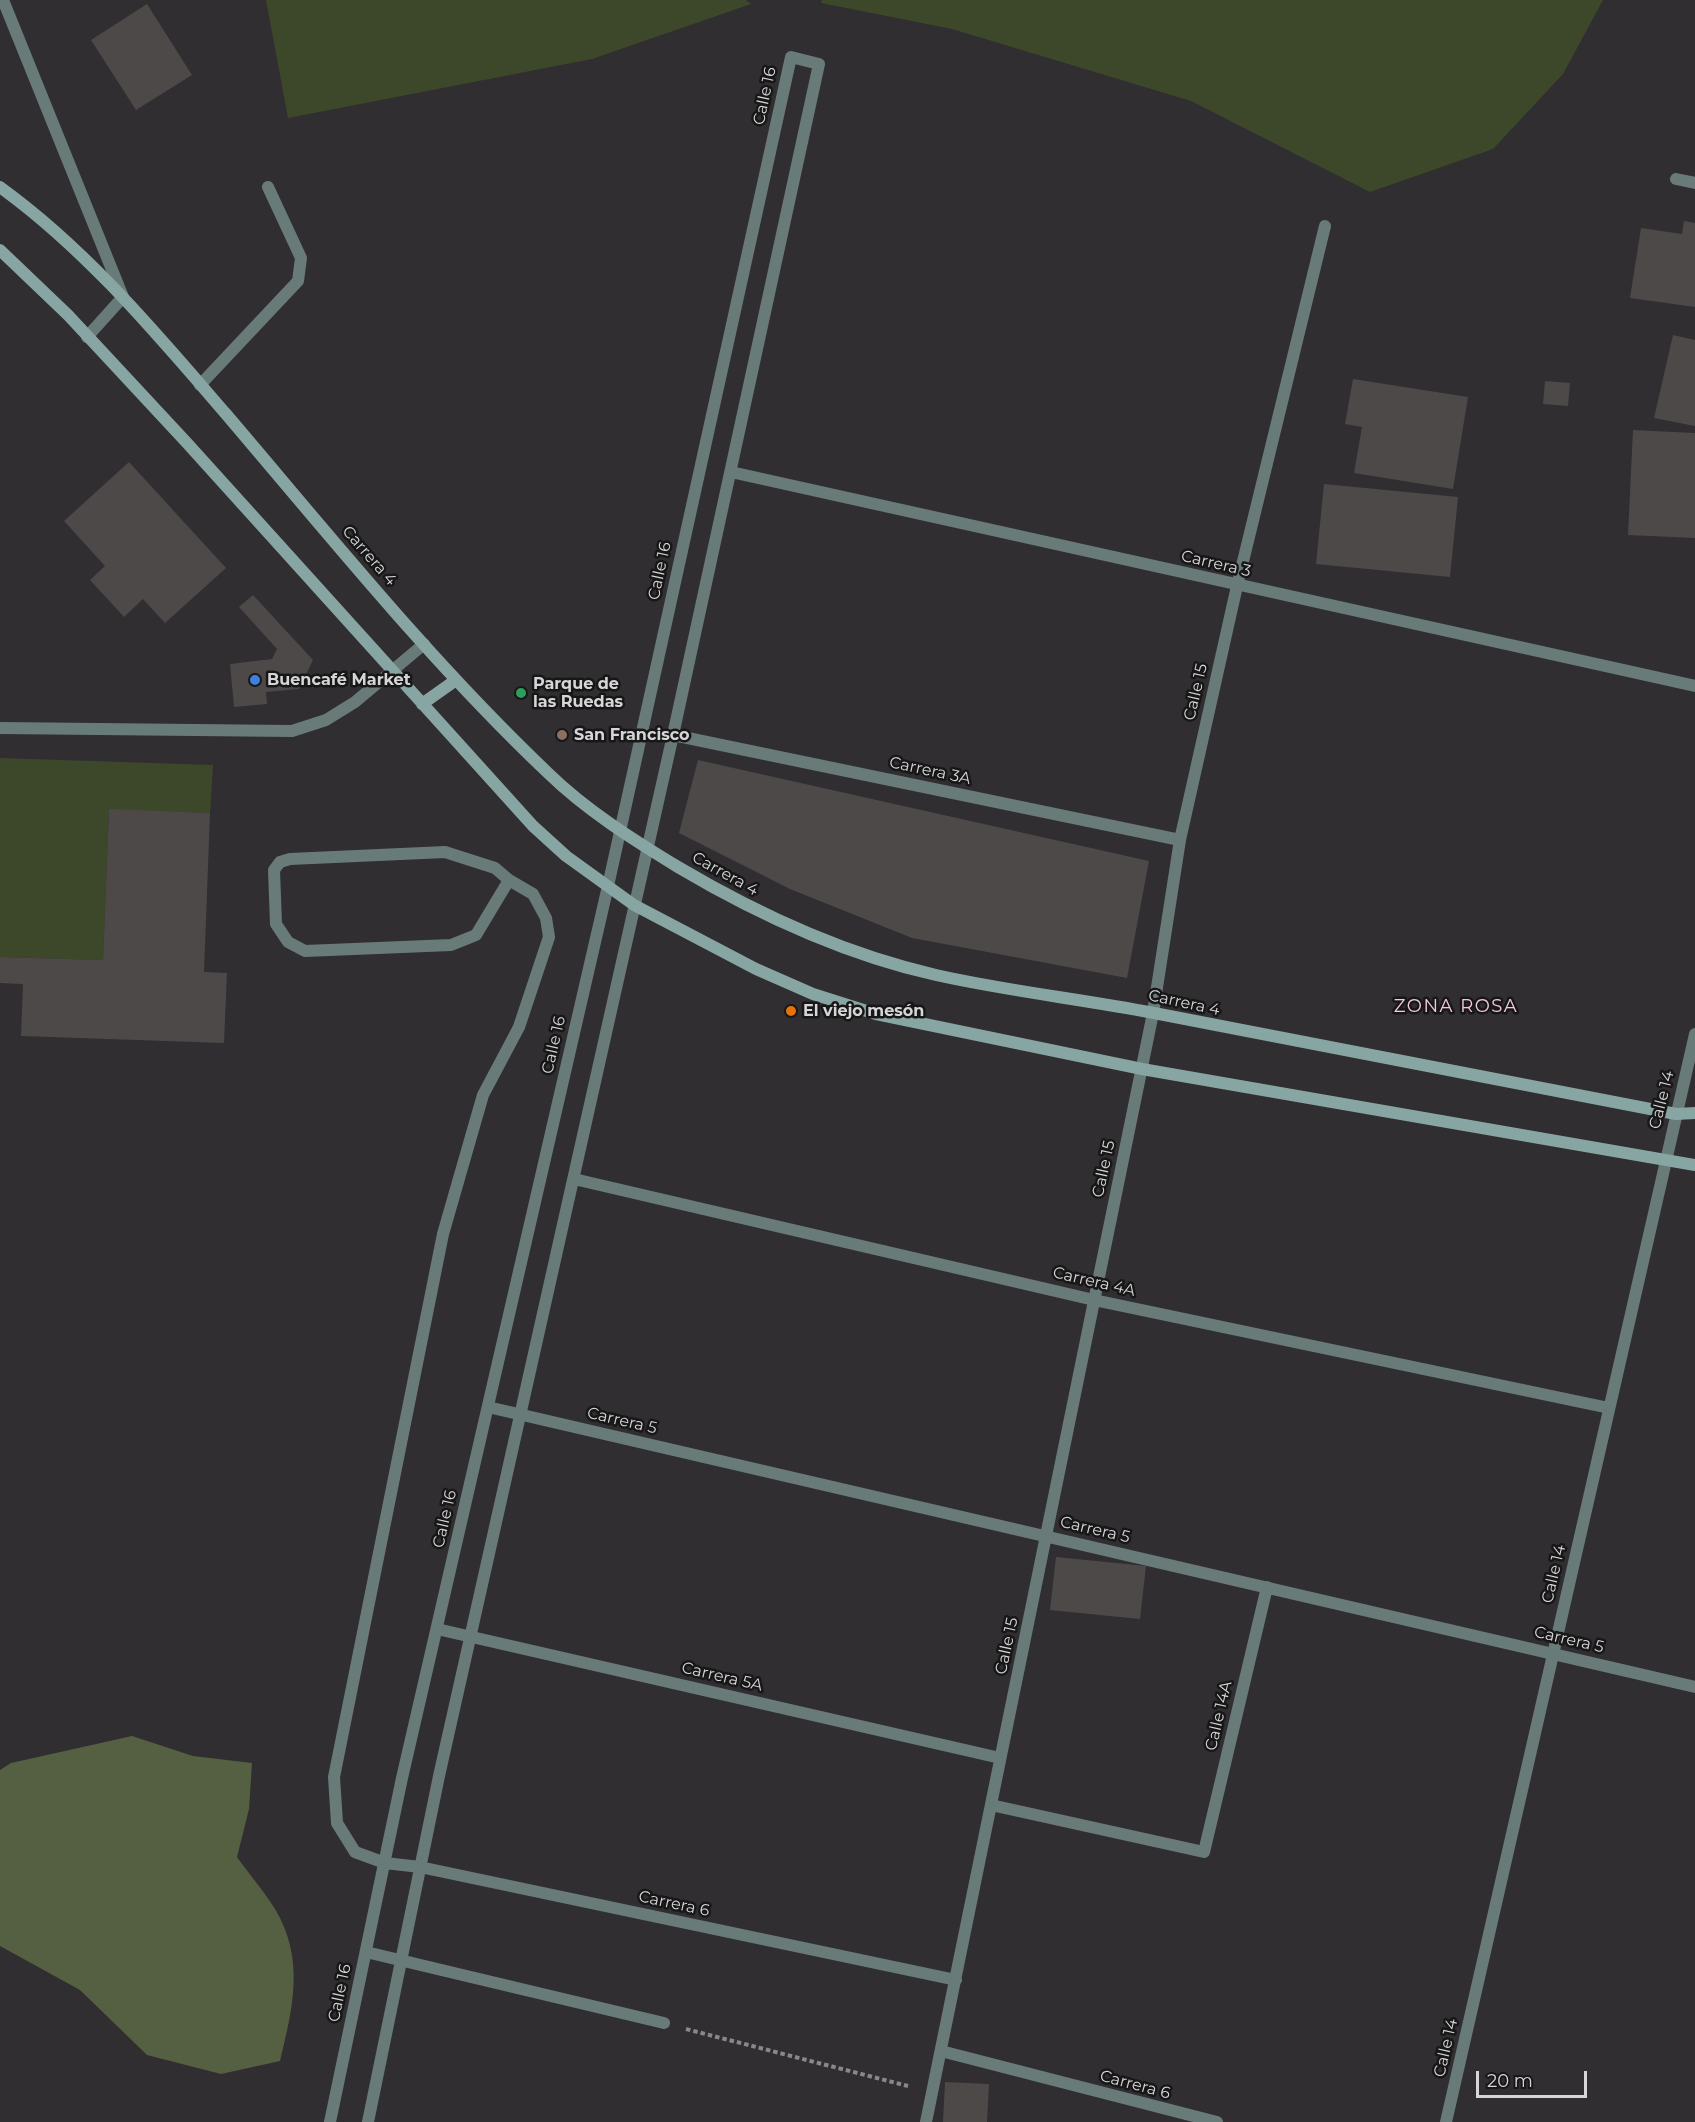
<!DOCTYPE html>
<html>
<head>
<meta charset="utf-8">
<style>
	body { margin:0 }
	#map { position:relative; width:1695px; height:2122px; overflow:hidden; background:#302e31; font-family:Montserrat,sans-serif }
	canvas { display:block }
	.scale { position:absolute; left:1476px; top:2071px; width:111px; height:27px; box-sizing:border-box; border:3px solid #d7d6d7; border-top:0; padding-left:8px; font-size:18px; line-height:21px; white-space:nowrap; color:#d7d6d7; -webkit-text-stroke:4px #181718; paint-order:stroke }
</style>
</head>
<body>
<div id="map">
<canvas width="1695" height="2122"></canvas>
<div class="scale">20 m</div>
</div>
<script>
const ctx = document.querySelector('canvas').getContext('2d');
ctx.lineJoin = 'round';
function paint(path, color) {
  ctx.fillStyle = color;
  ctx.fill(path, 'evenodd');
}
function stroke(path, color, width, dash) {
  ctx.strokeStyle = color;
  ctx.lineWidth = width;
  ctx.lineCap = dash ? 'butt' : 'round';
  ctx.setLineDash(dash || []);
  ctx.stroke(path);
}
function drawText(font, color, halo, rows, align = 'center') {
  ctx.font = font + ' Montserrat,sans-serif';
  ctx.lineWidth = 5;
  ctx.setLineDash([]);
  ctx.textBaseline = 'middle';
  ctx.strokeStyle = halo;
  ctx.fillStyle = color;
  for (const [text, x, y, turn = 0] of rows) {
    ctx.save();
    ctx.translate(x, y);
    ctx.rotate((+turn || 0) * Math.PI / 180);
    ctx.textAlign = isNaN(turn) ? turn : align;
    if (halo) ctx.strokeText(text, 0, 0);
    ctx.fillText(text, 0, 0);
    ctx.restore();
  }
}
const green = new Path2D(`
	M266,0H746L751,4L592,59L288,118Z
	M822,0H1603L1563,74L1493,149L1370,192L1191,101L952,29L821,3Z
	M0,758L213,765L210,813L109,810L103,960L0,957Z`);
const forest = new Path2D(`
	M132,1736L193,1756L252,1763L249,1809L237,1857C249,1874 264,1891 275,1909C305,1959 293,2008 280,2061L221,2074L147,2055L80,1990L0,1946V1770L11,1763Z`);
const building = new Path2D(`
	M147,4L192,75L136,110L91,40Z
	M1684,221L1695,223V307L1630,298L1641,228L1682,234Z
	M1673,335L1695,340V426L1654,418Z
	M1353,379L1468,397L1453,489L1354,473L1362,427L1345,424Z
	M1545,381L1570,383L1568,406L1543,404Z
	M1633,430L1695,433V538L1628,535Z
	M129,462L226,568L165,623L143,599L124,617L90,580L105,566L64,521Z
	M1324,484L1458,497L1450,577L1316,564Z
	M253,595L313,660L299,689L266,692L267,704L234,707L230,664L272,659L277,649L239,607Z
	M698,760L1149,861L1127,978L912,938L790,889L679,833Z
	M109,809L210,813L204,972L227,973L224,1043L21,1036L23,984L0,983V957L103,960Z
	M1056,1557L1146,1566L1140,1619L1050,1610Z
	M945,2082L989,2084L987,2122H943Z`);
const path = new Path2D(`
	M686,2029L908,2086`);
const service = new Path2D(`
	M3,0L123,297L87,337
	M200,385L298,281L301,258L268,187
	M0,728L292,731L326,720L355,702L424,644
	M385,1863L355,1852L337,1823L334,1777L443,1234L483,1095L519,1027L549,937L546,918L533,894L509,880L476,935L451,945L305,951L288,942L276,924L274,870L280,862L290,859L445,852L495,868L509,880`);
const minor = new Path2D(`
	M1676,179L1695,183
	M731,472L1695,686
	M673,735L1180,840
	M574,1179L1094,1300L1609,1408
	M488,1407L1695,1687
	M437,1629L1000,1758
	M991,1805L1204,1852L1267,1587
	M385,1863L420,1867L956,1980
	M366,1952L664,2023
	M941,2051L1217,2122
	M330,2122L402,1778L608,886L791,57L819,64L673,735L439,1776L368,2122
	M926,2122L1153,1013L1180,840L1237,586L1325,226
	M1446,2122L1695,1034`);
const secondary = new Path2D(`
	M0,187C87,250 156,333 226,414C330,536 431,662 548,773C586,810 632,839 678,867C759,915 843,954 936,975C1007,991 1081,999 1154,1013C1328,1046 1502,1081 1676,1114L1695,1113
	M0,250L68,315L187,443L533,826L566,856L634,905L756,969L813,994L876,1014L1142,1069L1695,1165
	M422,704L456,680`);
const markers = [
	[255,680,6,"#3f7fe0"],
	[521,693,6,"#2e9e5b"],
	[562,735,6,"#8d6e63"],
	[791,1011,6,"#e8710a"]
];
const streetNames = [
	["Calle 16",765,96,-78],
	["Carrera 4",369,556,49],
	["Carrera 3",1216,564,13],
	["Calle 16",660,571,-78],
	["Calle 15",1196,692,-77],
	["Carrera 3A",930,771,12],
	["Carrera 4",725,874,29],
	["Carrera 4",1184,1003,12],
	["Calle 16",554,1045,-77],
	["Calle 14",1662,1100,-76],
	["Calle 15",1104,1169,-78],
	["Carrera 4A",1094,1282,13],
	["Carrera 5",622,1421,13],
	["Calle 16",445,1519,-77],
	["Carrera 5",1095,1530,13],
	["Calle 14",1554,1574,-77],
	["Carrera 5",1569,1640,13],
	["Calle 15",1007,1646,-78],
	["Carrera 5A",722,1677,13],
	["Calle 14A",1219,1716,-77],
	["Carrera 6",674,1904,12],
	["Calle 16",340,1993,-78],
	["Calle 14",1446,2048,-77],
	["Carrera 6",1135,2085,15]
];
const poiNames = [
	["Buencafé Market",267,680],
	["Parque de",533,684],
	["las Ruedas",533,702],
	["San Francisco",574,735],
	["El viejo mesón",803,1011]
];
const neighbourhoodNames = [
	["ZONA ROSA",1456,1007]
];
paint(green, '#3d482a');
paint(forest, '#546041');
paint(building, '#4d4948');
stroke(path, '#898789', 4, [4.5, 3]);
stroke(service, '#687b79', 12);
stroke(minor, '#687b79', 12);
stroke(secondary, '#87a6a3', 12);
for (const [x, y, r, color] of markers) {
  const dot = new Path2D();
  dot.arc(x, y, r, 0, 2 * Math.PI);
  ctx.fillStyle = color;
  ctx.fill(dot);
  stroke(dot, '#181718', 2);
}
drawText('16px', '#d7d6d7', '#181718', streetNames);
drawText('bold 16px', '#d7d6d7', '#181718', poiNames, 'left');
ctx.letterSpacing = '1.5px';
drawText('18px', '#f7c8de', '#181718', neighbourhoodNames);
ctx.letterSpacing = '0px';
</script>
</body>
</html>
